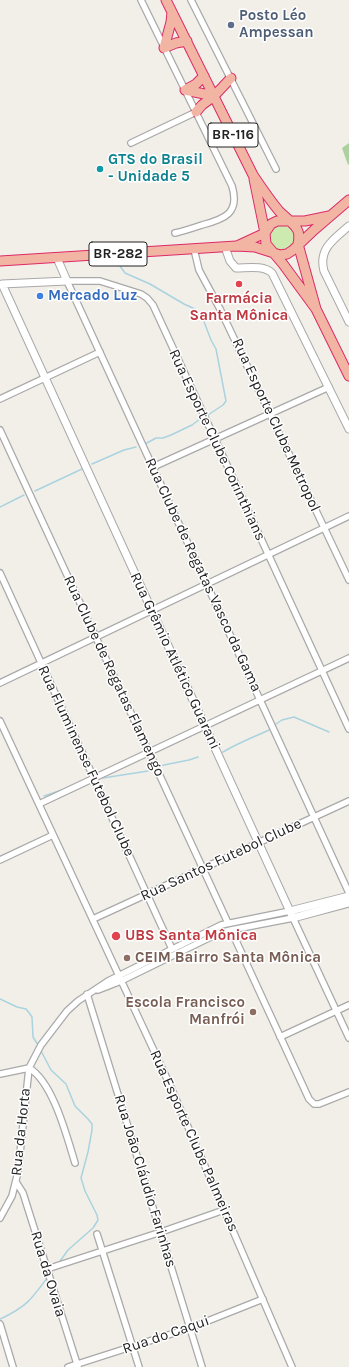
<!DOCTYPE html>
<html>
<head>
<meta charset="utf-8">
<style>
	body { margin:0 }
	canvas { display:block; background:#f2efe9 }
</style>
</head>
<body>
<canvas width="349" height="1367"></canvas>
<script>
const ctx = document.querySelector('canvas').getContext('2d');
ctx.lineJoin = 'round';
function paint(path, color) {
  ctx.fillStyle = color;
  ctx.fill(path, 'evenodd');
}
function stroke(path, color, width, dash) {
  ctx.strokeStyle = color;
  ctx.lineWidth = width;
  ctx.lineCap = dash ? 'butt' : 'round';
  ctx.setLineDash(dash || []);
  ctx.stroke(path);
}
function drawText(font, color, halo, rows, align = 'center') {
  ctx.font = font + ' Karla,sans-serif';
  ctx.lineWidth = 3;
  ctx.setLineDash([]);
  ctx.textBaseline = 'middle';
  ctx.strokeStyle = halo;
  ctx.fillStyle = color;
  for (const [text, x, y, turn = 0] of rows) {
    ctx.save();
    ctx.translate(x, y);
    ctx.rotate((+turn || 0) * Math.PI / 180);
    ctx.textAlign = isNaN(turn) ? turn : align;
    if (halo) ctx.strokeText(text, 0, 0);
    ctx.fillText(text, 0, 0);
    ctx.restore();
  }
}
const grass = new Path2D(`
	M269 237a13 13 0 1 1 26 0a13 13 0 1 1-26 0Z`);
const forest = new Path2D(`
	M349,143V164L348,165L342,148Z`);
const stream = new Path2D(`
	M120,266L125,273L150,284L184,304L195,309L203,319L211,340L216,349L226,401L223,405L208,415
	M145,444L156,438H163L171,435L192,425L200,419
	M92,464L124,450L136,447
	M35,491L82,469
	M0,507L24,495
	M276,724L282,720L294,717L329,732
	M223,752C238,743 254,737 269,730
	M159,766L189,760L198,757
	M103,778L148,771
	M44,796L68,788
	M0,999L17,1007L26,1009L30,1014L32,1017L33,1037L38,1045
	M40,1049L51,1070L66,1084L75,1106L88,1119L92,1124V1130L88,1152L81,1178L85,1191L97,1215L98,1220L93,1228L68,1250L58,1264
	M0,1319C26,1307 31,1300 47,1278`);
const minor = new Path2D(`
	M141,0L232,186C240,213 225,219 202,225C193,228 184,231 175,233
	M191,0L276,169
	M131,143L196,112
	M194,249L199,270L220,309L349,580
	M0,399L100,352
	M0,430L228,923
	M153,467L329,387
	M0,573L172,949
	M0,683L349,516
	M0,721L169,1083L292,1367
	M349,729L153,305L147,298L141,294L100,281H67L349,893
	M39,804L349,658
	M0,860L53,835
	M93,919L349,801
	M231,930L309,1099L314,1104H319L349,1092
	M98,990L121,981L219,933L231,930L293,918L349,1038
	M87,994L202,1367
	M280,1037L349,1005
	M29,1068C53,1082 67,1137 75,1163
	M0,1074L29,1068
	M16,1182L23,1193L78,1367
	M0,1218L12,1196L18,1172L29,1068L41,1045L67,1011L78,1001L108,981L221,925L290,911
	M97,1234L139,1367
	M47,1269L161,1232L224,1210
	M0,1324L13,1367
	M68,1367L190,1328L263,1299`);
const tertiary = new Path2D(`
	M349,226C334,239 318,249 324,271L349,322
	M225,247L230,261L236,268C248,268 263,265 272,273L349,429
	M57,258L67,281L2,284L293,918L349,903
	M290,911L349,896`);
const trunk = new Path2D(`
	M166,0L253,175C261,187 269,199 279,211C284,216 293,223 297,229C300,234 299,239 298,244L316,309
	M164,48L171,22L172,12
	M164,48L176,43L187,41
	M185,90L214,96
	M185,90L196,84L204,76
	M196,112L202,105L214,96L231,78
	M254,179L265,233L266,244L283,264L316,309L349,376
	M265,233L271,224L277,221H305L329,216
	M239,245L265,233
	M0,261L236,246L255,247L280,255L287,254L293,250L314,230L349,200`);
const markers = [
	[231,25,4,"#5c6f8a"],
	[100,169,4,"#0f9aa8"],
	[239,284,4,"#e0444e"],
	[40,296,4,"#3f7fe0"],
	[116,936,5,"#e0444e"],
	[127,958,4,"#8d6e63"],
	[253,1012,4,"#8d6e63"]
];
const shields = [
	[233,135,50],
	[118,254,58]
];
const shieldNames = [
	["BR-116",233,135],
	["BR-282",118,254]
];
const serviceNames = [
	["Posto Léo",239,16],
	["Ampessan",239,33]
];
const cultureNames = [
	["GTS do Brasil",108,160],
	["- Unidade 5",108,177]
];
const shopNames = [
	["Mercado Luz",48,296]
];
const healthNames = [
	["Farmácia",239,299],
	["Santa Mônica",239,316],
	["UBS Santa Mônica",125,936,"left"]
];
const streetNames = [
	["Rua Esporte Clube Metropol",276,425,65],
	["Rua Esporte Clube Corinthians",217,445,65],
	["Rua Clube de Regatas Vasco da Gama",203,575,65],
	["Rua Grêmio Atlético Guarani",175,661,65],
	["Rua Clube de Regatas Flamengo",114,676,65],
	["Rua Fluminense Futebol Clube",86,761,65],
	["Rua Santos Futebol Clube",221,860,-25],
	["Rua da Horta",21,1132,-84],
	["Rua Esporte Clube Palmeiras",194,1141,66],
	["Rua João Cláudio Farinhas",145,1181,73],
	["Rua da Ovaia",48,1274,73],
	["Rua do Caqui",166,1335,-19]
];
const educationNames = [
	["CEIM Bairro Santa Mônica",135,958],
	["Escola Francisco",245,1003,"right"],
	["Manfrói",245,1020,"right"]
];
paint(grass, '#cdebb0');
paint(forest, '#add19e');
stroke(stream, '#aad3df', 1.5);
stroke(minor, '#a9a9a9', 8);
stroke(tertiary, '#a9a9a9', 9);
stroke(trunk, '#dc2a67', 11);
stroke(minor, '#fff', 5.5);
stroke(tertiary, '#fff', 7);
stroke(trunk, '#f2b4a3', 9);
for (const [x, y, r, color] of markers) {
  const dot = new Path2D();
  dot.arc(x, y, r, 0, 2 * Math.PI);
  ctx.fillStyle = color;
  ctx.fill(dot);
  stroke(dot, '#fff', 1.5);
}
for (const [x, y, w] of shields) {
  const box = new Path2D();
  box.roundRect(x - w / 2, y - 12, w, 24, 3);
  ctx.fillStyle = '#fff';
  ctx.fill(box);
  stroke(box, '#222', 1);
}
drawText('bold 14px', '#222', null, shieldNames);
drawText('bold 15px', '#4e5e75', '#fff', serviceNames, 'left');
drawText('bold 15px', '#0d838f', '#fff', cultureNames, 'left');
drawText('bold 15px', '#366cbe', '#fff', shopNames, 'left');
drawText('bold 15px', '#be3a42', '#fff', healthNames);
drawText('15px', '#222', '#fff', streetNames);
drawText('bold 15px', '#785e54', '#fff', educationNames, 'left');
</script>
</body>
</html>
